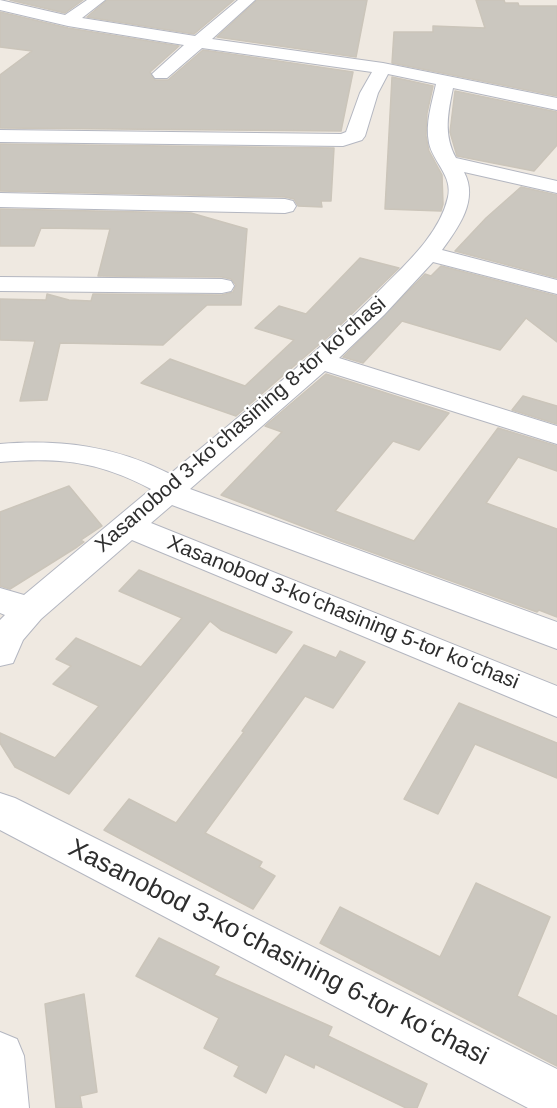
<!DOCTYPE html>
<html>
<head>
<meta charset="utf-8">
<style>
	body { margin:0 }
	canvas { display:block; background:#efe9e1 }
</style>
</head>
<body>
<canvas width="557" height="1108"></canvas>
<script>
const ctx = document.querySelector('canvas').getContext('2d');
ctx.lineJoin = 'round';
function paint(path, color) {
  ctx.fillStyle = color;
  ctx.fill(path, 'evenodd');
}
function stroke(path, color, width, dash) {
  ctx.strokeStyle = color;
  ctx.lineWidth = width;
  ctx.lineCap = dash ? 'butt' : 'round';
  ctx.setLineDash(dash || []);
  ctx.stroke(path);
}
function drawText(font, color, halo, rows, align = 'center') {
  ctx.font = font + ' Helvetica,sans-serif';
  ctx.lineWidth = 4.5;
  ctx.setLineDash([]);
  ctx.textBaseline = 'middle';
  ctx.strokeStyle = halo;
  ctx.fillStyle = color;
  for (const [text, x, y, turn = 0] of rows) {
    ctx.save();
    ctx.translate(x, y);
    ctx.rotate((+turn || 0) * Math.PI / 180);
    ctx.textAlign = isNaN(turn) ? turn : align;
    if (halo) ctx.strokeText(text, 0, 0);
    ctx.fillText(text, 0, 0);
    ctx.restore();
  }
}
const building = new Path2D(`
	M10,0H83L65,13Z
	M107,0H234L194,34L87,17Z
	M257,0H367L356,57L217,37Z
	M476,0H504L505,3H518L519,6H557V96L392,63L394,32H433V26L485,28Z
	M0,12L68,28L179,46L150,72L155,80H168L203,50L353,72L341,131L0,128V75L32,51L0,47Z
	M392,77L433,86L427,113L426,136L429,151L442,175L443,204L441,211L385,209Z
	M455,91L557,112V145L534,171L457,156L450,132Z
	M0,144L334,148L331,201H321L322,207L298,206L294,199L285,197L0,191Z
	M521,187L557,195V278L455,251L486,218Z
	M0,209L191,213L247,229L241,305H207L163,345L60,343L47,400L20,401L35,341L0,340V299L46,300L47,294L69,300L91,301L93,294L222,295L233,292L236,285L231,279L222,277L98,276L110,229L41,228L34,246H0Z
	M360,258L399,268L330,335L236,416L141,383L170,359L245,386L294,340L255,328L279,306L306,314Z
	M441,266L557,296V342L526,318L500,350L402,321L363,363L343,357L425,274L431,276Z
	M326,374L449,413L419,450L393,441L335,511L414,541L498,428L557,446V471L518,457L486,503L557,529V617L539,610L537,612L338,540L221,495L282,432L265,426Z
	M523,396L557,406V424L512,410Z
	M69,486L102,526L81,540L84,542L77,547L10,589L0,586V512Z
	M139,570L292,632L276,653L221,630L210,621L69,794L15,767L0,743V733L55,758L99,706L53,684L71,666L56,659L76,638L141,667L182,618L119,591Z
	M304,645L336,658L340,651L365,662L333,708L305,696L205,833L262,862L259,867L275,876L253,909L104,830L129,799L176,823L244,732L242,731Z
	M459,703L557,743V778L475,744L438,814L404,799Z
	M476,883L550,917L517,996L557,1016V1066L320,943L340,907L440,957Z
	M159,938L219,967L214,975L332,1027L328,1036L427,1084L417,1108H406L315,1064L314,1068L285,1054L266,1093L234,1076L239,1066L204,1048L219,1018L136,976Z
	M84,994L97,1092L80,1096L82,1108H56L45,1004Z`);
const street = new Path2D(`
	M0,0L65,15L87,0H105L82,18L195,36L238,0H255L212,39L383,63L557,98V110L453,88C448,112 443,135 456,158L557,181V193L464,172C479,200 458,228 442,250L557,280V294L433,262L384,315L339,358L557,426V444L325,371L190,489L557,622V649L172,505L151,523L557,686V717L132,540L41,619L23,640L13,663L0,666V620L5,615L0,613V588L24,595L151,489C98,461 59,457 0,462V444C60,439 116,446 170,474C242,414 316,355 382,288C408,262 440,233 448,197C453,176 433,162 429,143C425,123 432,103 436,84L388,74L378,93L365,136L362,140L343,146L0,142V130L341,134L346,132L360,93L372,72L202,48L167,78H155L152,74L184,45L68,26L0,10Z
	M0,193L285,199L293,201L296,206L293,211L285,213L0,207Z
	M0,277L222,279L231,281L234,286L231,291L222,293L0,291Z
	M0,793L15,798L557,1069V1108H528L0,830Z
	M0,1032L17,1039L24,1056L29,1108H0Z`);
const streetNames = [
	["Xasanobod 3-koʻchasining 8-tor koʻchasi",241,425,-41],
	["Xasanobod 3-koʻchasining 5-tor koʻchasi",343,613,22]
];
const nearStreetnames = [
	["Xasanobod 3-koʻchasining 6-tor koʻchasi",278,953,27]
];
paint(building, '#cbc7bf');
stroke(building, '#cbc5ba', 1.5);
stroke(street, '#b4b7c1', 2);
paint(street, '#fff');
drawText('21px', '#2e2e2e', '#fff', streetNames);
drawText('26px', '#2e2e2e', '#fff', nearStreetnames);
</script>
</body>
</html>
